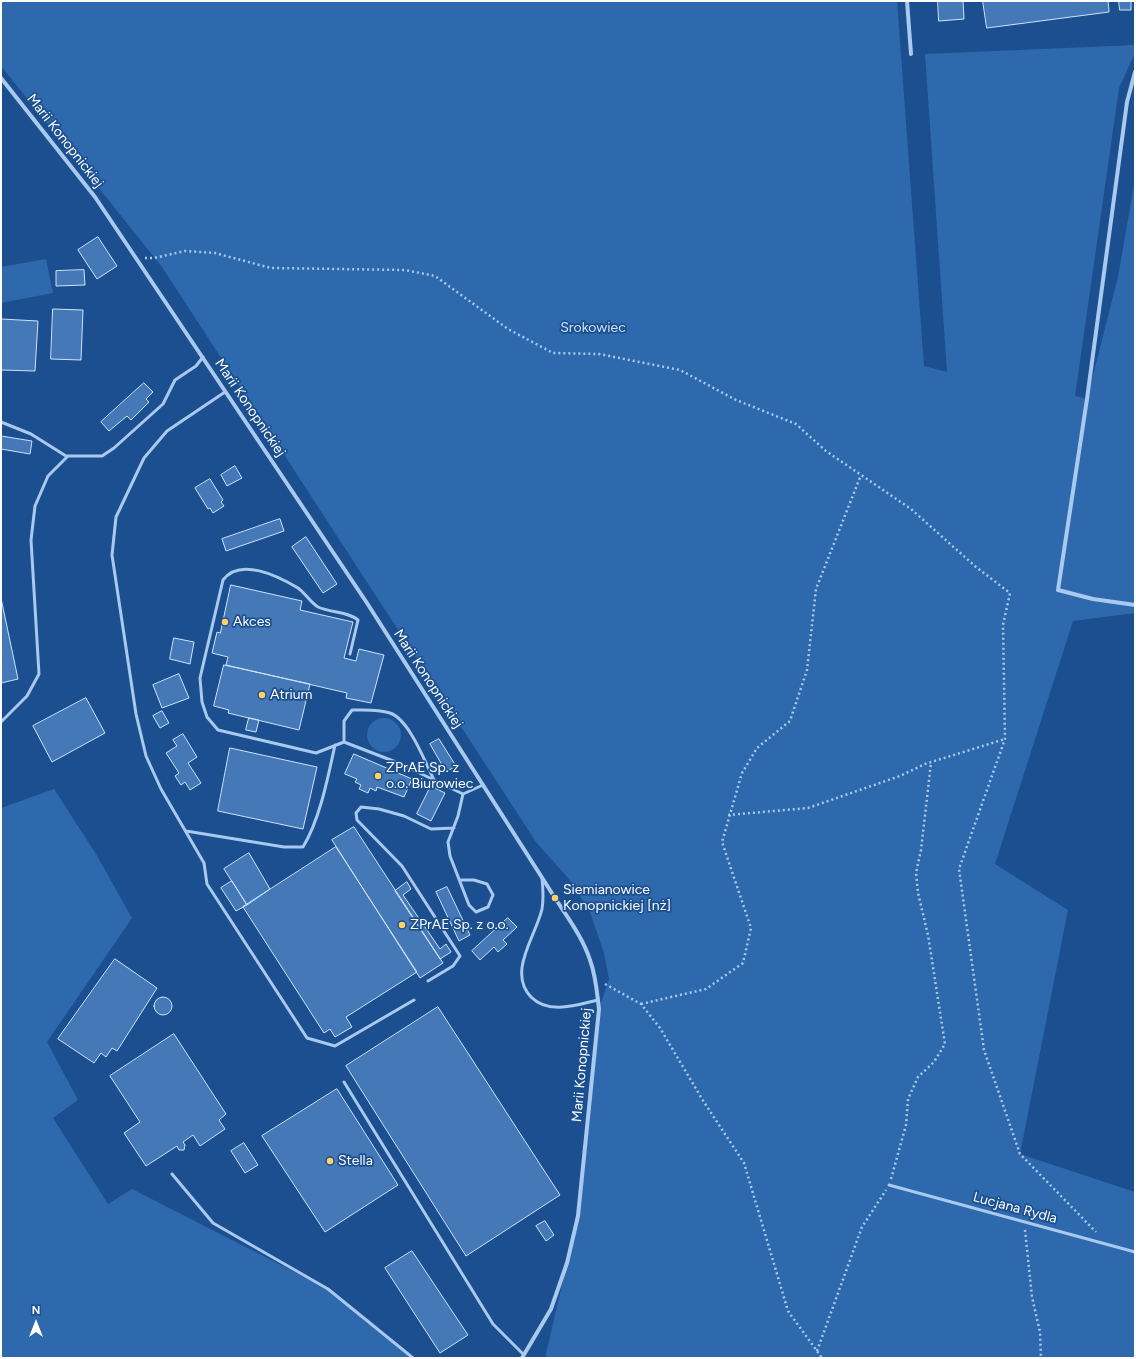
<!DOCTYPE html>
<html>
<head>
<meta charset="utf-8">
<style>
	body { margin:0 }
	#map { position:relative; width:1136px; height:1359px; overflow:hidden; background:#1b4f8f; font-family:Figtree,sans-serif }
	canvas { display:block }
	.frame { position:absolute; inset:0; border:2px solid #fff; pointer-events:none }
	.north { position:absolute; left:16px; top:1303px; width:40px; height:40px; -webkit-text-stroke:3px #1b4f8f; paint-order:stroke; rotate:0deg; font-size:11px; font-weight:700; line-height:16px; text-align:center; color:#fff }
	.north::after { content:''; display:block; margin:auto; width:14px; height:18px; background:#fff; clip-path:polygon(50% 0,100% 100%,50% 72%,0 100%) }
</style>
</head>
<body>
<div id="map">
<canvas width="1136" height="1359"></canvas>
<div class="frame"></div>
<div class="north">N</div>
</div>
<script>
const ctx = document.querySelector('canvas').getContext('2d');
ctx.lineJoin = 'round';
function paint(path, color) {
  ctx.fillStyle = color;
  ctx.fill(path, 'evenodd');
}
function stroke(path, color, width, dash) {
  ctx.strokeStyle = color;
  ctx.lineWidth = width;
  ctx.lineCap = dash ? 'butt' : 'round';
  ctx.setLineDash(dash || []);
  ctx.stroke(path);
}
function drawText(font, color, halo, rows, align = 'center') {
  ctx.font = font + ' Figtree,sans-serif';
  ctx.lineWidth = 3.5;
  ctx.setLineDash([]);
  ctx.textBaseline = 'middle';
  ctx.strokeStyle = halo;
  ctx.fillStyle = color;
  for (const [text, x, y, turn = 0] of rows) {
    ctx.save();
    ctx.translate(x, y);
    ctx.rotate((+turn || 0) * Math.PI / 180);
    ctx.textAlign = isNaN(turn) ? turn : align;
    if (halo) ctx.strokeText(text, 0, 0);
    ctx.fillText(text, 0, 0);
    ctx.restore();
  }
}
const green = new Path2D(`
	M1,1H897L924,366L947,372L925,54L1135,45V53L1119,88L1075,396L1087,399L1118,277L1135,179V613L1073,621L995,864L1068,910L1020,1154L1135,1192V1358H545L574,1233L599,1009L609,979L604,953L590,912L568,878L536,842L162,267L1,66Z
	M46,259L53,293L1,303V267Z
	M367 735a17 17 0 1 1 34 0a17 17 0 1 1-34 0Z
	M54,789L96,854L132,918L47,1042L78,1100L53,1118L108,1204L132,1189L328,1289L413,1358H1V808Z`);
const building = new Path2D(`
	M938,1H963L964,19L939,21Z
	M983,1H1108L1109,10V12L987,28Z
	M1119,1H1131V10H1120Z
	M98,237L117,266L97,279L78,250Z
	M84,270L85,285L56,286V271Z
	M53,309L83,310L81,360L51,359Z
	M1,319L38,321L35,371L1,370Z
	M144,383L153,392L146,399L149,402L131,420L127,416L109,431L101,422Z
	M1,436L32,441L30,454L1,449Z
	M235,466L242,478L227,486L221,475Z
	M210,479L223,500L221,502L224,506L213,513L210,508L208,509L195,488Z
	M280,519L284,531L226,551L222,539Z
	M306,537L337,584L323,593L292,547Z
	M231,585L302,601L300,610L353,622L344,658L356,661L359,649L384,655L371,703L346,698L347,693L226,665L228,657L212,653L217,632L220,633Z
	M1,598L18,679L1,683Z
	M174,638L194,642L190,664L170,659Z
	M224,665L310,684L299,730L228,713L229,710L214,706Z
	M179,674L189,698L162,708L153,685Z
	M86,698L105,733L52,762L33,726Z
	M162,711L169,723L160,728L153,716Z
	M249,718L259,720L256,732L246,730Z
	M183,734L197,757L188,763L201,783L190,790L185,782L181,785L175,776L179,773L166,753L177,746L173,740Z
	M439,739L456,766L446,772L430,744Z
	M230,748L317,767L303,829L218,811Z
	M354,754L412,779L404,797L377,787L376,791L370,788L368,793L359,789L361,785L355,782L357,779L345,774Z
	M431,786L445,793L431,821L417,814Z
	M354,827L443,963L420,978L332,840Z
	M336,847L417,972L346,1017L352,1027L335,1037L330,1029L324,1033L243,907Z
	M249,853L270,889L247,905L224,869Z
	M232,881L247,905L236,911L221,888Z
	M407,882L411,889L403,895L440,949L446,944L451,952L440,959L395,891Z
	M447,887L470,935L459,941L436,892Z
	M508,918L517,927L503,940L507,944L498,952L494,947L480,960L472,951Z
	M115,959L157,988L117,1051L112,1048L106,1057L101,1053L94,1063L58,1039Z
	M154 1006a9 9 0 1 1 18 0a9 9 0 1 1-18 0Z
	M438,1007L560,1195L466,1256L346,1066Z
	M174,1034L226,1114L219,1120L225,1129L200,1146L193,1135L183,1142L185,1145L184,1150H179L177,1146L146,1166L124,1133L140,1122L110,1076Z
	M337,1089L398,1185L325,1232L262,1136Z
	M244,1143L258,1165L245,1173L231,1151Z
	M545,1221L554,1235L546,1241L536,1226Z
	M412,1251L468,1335L440,1353L385,1268Z`);
const path = new Path2D(`
	M145,258H154L185,251L215,253L271,268L405,270L435,276L508,329L553,353L599,354L680,370L736,400L796,424L826,451L911,509L976,567L1010,593L1003,625L1005,739L959,869L984,1050L1020,1154L1096,1232
	M728,815L808,808L900,776L925,764L1005,739
	M605,984L641,1004L660,1028L702,1099L744,1163L788,1311L822,1358
	M641,1004L706,989L743,963L751,928L722,842L742,773L757,748L790,721L807,670L816,589L861,475
	M891,1179L906,1125L908,1099L918,1077L934,1062L945,1044L928,935L918,893L916,873L921,850L931,763
	M1025,1230L1032,1297L1040,1332L1041,1358
	M817,1351L862,1227L886,1190`);
const service = new Path2D(`
	M225,392L167,431L144,458L116,517L112,555L136,714L146,756L161,789L204,863L207,884L307,1038L335,1046L414,1000
	M1,422L31,434L66,456H102L114,448L163,404L175,380L196,366L203,357
	M350,654L358,620C347,611 331,613 318,607C311,603 305,593 298,588C278,576 240,557 223,580L200,678L202,702L207,717L218,730L316,753L344,742L401,764L463,794L483,785
	M1,722L27,696L39,674L31,540L35,506L48,476L68,456
	M344,742V721L352,710C364,710 378,709 390,713C409,719 425,762 434,780
	M186,831L284,847H303C320,819 328,777 335,745
	M542,878C543,889 544,898 542,909C536,936 507,972 531,997C549,1015 577,1005 598,1000
	M460,880H474L487,884L493,895L488,907L476,912L469,905L450,856L448,842L458,816L463,794
	M428,981L453,966L460,956L402,866L357,820L356,813L361,807L379,809L404,816L431,829L454,828
	M344,1082L493,1324L524,1355
	M172,1174L213,1223L328,1289L413,1358
	M889,1185L1135,1252`);
const minor = new Path2D(`
	M907,1L911,54
	M1135,72L1127,102L1087,399L1058,590L1093,599L1135,605
	M1,78L95,197L367,603L555,898C568,918 583,938 590,960C596,976 597,993 599,1009L578,1216L567,1263L551,1309L522,1358`);
const markers = [
	[225,622,4,"#ffd166"],
	[262,695,4,"#ffd166"],
	[378,776,4,"#ffd166"],
	[555,898,4,"#ffd166"],
	[402,925,4,"#ffd166"],
	[330,1161,4,"#ffd166"]
];
const streetNames = [
	["Marii Konopnickiej",65,141,52],
	["Marii Konopnickiej",250,408,56],
	["Marii Konopnickiej",428,679,57],
	["Marii Konopnickiej",582,1065,-85],
	["Lucjana Rydla",1015,1208,15]
];
const parkNames = [
	["Srokowiec",593,328]
];
const poiNames = [
	["Akces",233,622],
	["Atrium",270,695],
	["ZPrAE Sp. z",386,768],
	["o.o. Biurowiec",386,784],
	["Siemianowice",563,890],
	["Konopnickiej [nż]",563,906],
	["ZPrAE Sp. z o.o.",410,925],
	["Stella",338,1161]
];
paint(green, '#2e69ad');
paint(building, '#4478b7');
stroke(building, '#cfe3fa', 1);
stroke(path, '#a9c9ee', 2.5, [2, 3]);
stroke(service, '#a9c9ee', 3);
stroke(minor, '#a9c9ee', 4);
for (const [x, y, r, color] of markers) {
  const dot = new Path2D();
  dot.arc(x, y, r, 0, 2 * Math.PI);
  ctx.fillStyle = color;
  ctx.fill(dot);
  stroke(dot, '#1b4f8f', 1.5);
}
drawText('14px', '#fff', '#1b4f8f', streetNames);
drawText('14px', '#cfe3fa', '#1b4f8f', parkNames);
drawText('14px', '#fff', '#1b4f8f', poiNames, 'left');
</script>
</body>
</html>
